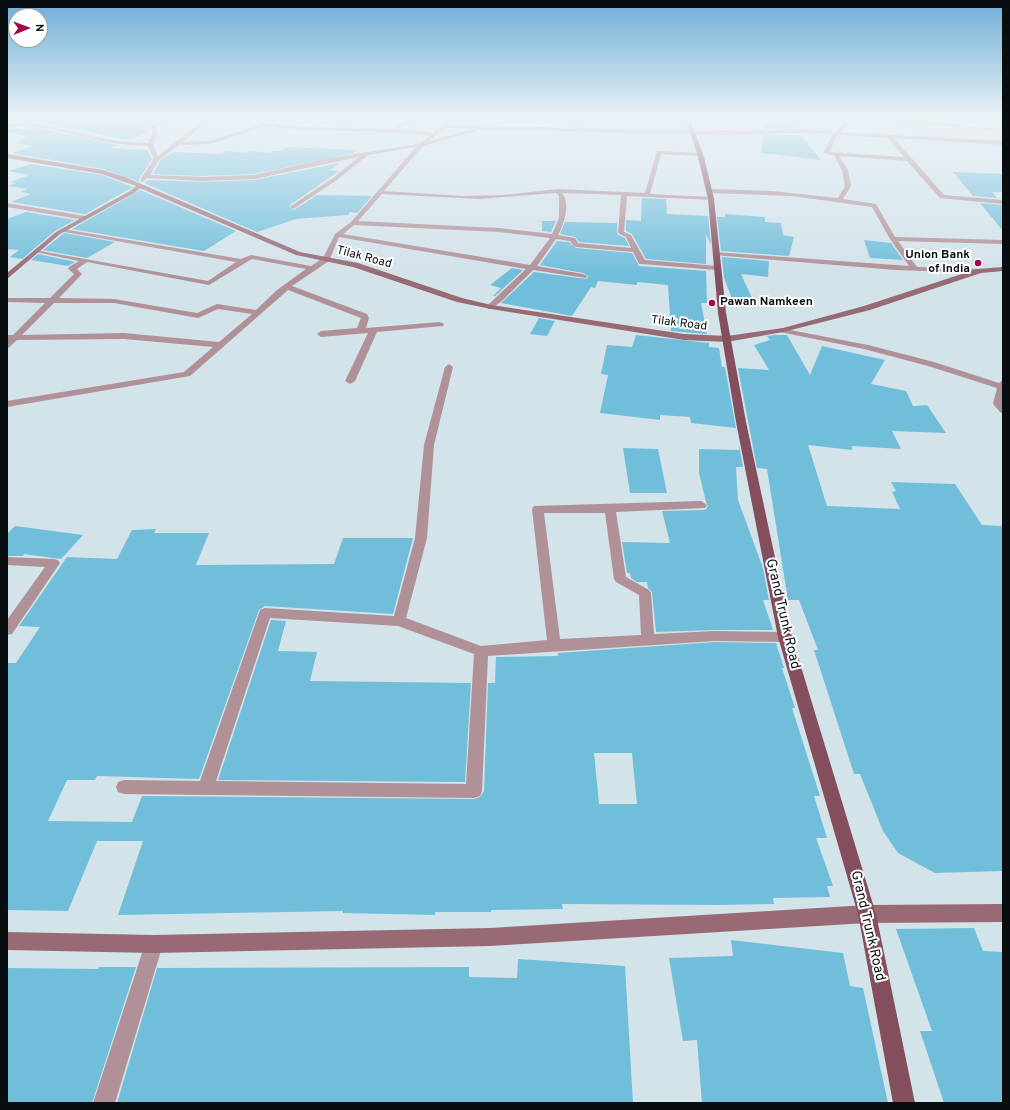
<!DOCTYPE html>
<html>
<head>
<meta charset="utf-8">
<style>
	body { margin:0 }
	#map { position:relative; width:1010px; height:1110px; overflow:hidden; background:#d3e3ea; font-family:Overpass,sans-serif }
	canvas { display:block }
	.frame { position:absolute; inset:0; border:8px solid #080d10; pointer-events:none }
	.north { position:absolute; left:8px; top:8px; width:40px; height:40px; box-sizing:border-box; background:#fff; border:1px solid #9c9e9f; border-radius:50%; rotate:89deg; font-size:11px; font-weight:700; line-height:16px; text-align:center; color:#080d10 }
	.north::after { content:''; display:block; margin:auto; width:14px; height:18px; background:#a0074b; clip-path:polygon(50% 0,100% 100%,50% 72%,0 100%) }
</style>
</head>
<body>
<div id="map">
<canvas width="1010" height="1110"></canvas>
<div class="frame"></div>
<div class="north">N</div>
</div>
<script>
const ctx = document.querySelector('canvas').getContext('2d');
ctx.lineJoin = 'round';
function paint(path, color) {
  ctx.fillStyle = color;
  ctx.fill(path, 'evenodd');
}
function stroke(path, color, width, dash) {
  ctx.strokeStyle = color;
  ctx.lineWidth = width;
  ctx.lineCap = dash ? 'butt' : 'round';
  ctx.setLineDash(dash || []);
  ctx.stroke(path);
}
function drawText(font, color, halo, rows, align = 'center') {
  ctx.font = font + ' Overpass,sans-serif';
  ctx.lineWidth = 4;
  ctx.setLineDash([]);
  ctx.textBaseline = 'middle';
  ctx.strokeStyle = halo;
  ctx.fillStyle = color;
  for (const [text, x, y, turn = 0] of rows) {
    ctx.save();
    ctx.translate(x, y);
    ctx.rotate((+turn || 0) * Math.PI / 180);
    ctx.textAlign = isNaN(turn) ? turn : align;
    if (halo) ctx.strokeText(text, 0, 0);
    ctx.fillText(text, 0, 0);
    ctx.restore();
  }
}
const building = new Path2D(`
	M25,119H161L144,128H150L144,130L150,132L128,140L47,124L14,123Z
	M765,124H792L795,128H764Z
	M7,128L47,130L118,145L111,148L148,150L152,159L139,179L140,182L103,169L12,153L33,146L15,143L24,140L20,139L28,136L7,132Z
	M763,135H801L821,160L761,153Z
	M286,147L357,150L353,153L254,174L202,176L153,174L160,161L173,152L221,154L227,151L245,153L250,151L270,153L272,151H281Z
	M340,163L330,170L339,171L290,205V208L294,210L317,195L372,196L357,213L350,212L348,215L296,219L257,232L144,183L148,180L202,182L254,180Z
	M31,164L102,175L133,187L85,214L11,202L31,194L20,192L27,189L8,186L16,183L10,182L30,175L8,171Z
	M953,172L1003,174V192H992L997,198L973,196Z
	M140,190L236,231L204,251L72,229Z
	M642,198L666,199L667,214L708,216L711,245L706,234V264L646,259L632,234L626,231V220L641,221Z
	M980,203L1003,205V231Z
	M26,212L75,220L55,231L22,259L10,257L19,250L7,249V219Z
	M725,214L765,217V222L781,223L783,235L794,237L789,256L721,251L717,217H725Z
	M542,221H556L551,232L542,231Z
	M565,222L617,223V234L625,238L629,246L579,242L575,237L560,234Z
	M64,233H65L115,242L87,258L43,250Z
	M864,240L891,243L903,260L870,258Z
	M557,241L569,242L576,248L632,253L639,266L706,271L707,303H701L707,334L671,331L668,285L637,282V285L598,281L595,288L591,287L572,316L501,303L534,272L587,279L588,276L583,273L540,265Z
	M38,254L75,262L68,266L31,260Z
	M722,257L769,261L768,277L741,274L756,307L735,306L724,278Z
	M512,268L523,270L495,296H493L501,288L490,285Z
	M539,318L555,321L547,336L530,334Z
	M636,335L709,343V347L719,348L722,367H725L736,428L691,423L690,417L660,415V420L600,413L608,375L601,374L607,345L632,347Z
	M774,335H787L810,375L822,346L885,360L871,384L906,391L913,406L927,405L946,433L892,431L901,449L852,446V450L808,445L827,506L900,509L892,492L896,491L891,482L955,484L982,525L1003,526V871L935,873L898,853L883,831L860,774H854L814,650H818L799,600H788L767,469L757,468L738,368L769,370L754,345L770,340L767,336Z
	M739,445L743,467H736L738,500L763,568L769,600H763L773,630H715L656,632L652,592L648,588L647,582H637L631,578L630,573H627L622,542L670,543L662,511L705,510L708,506L706,502L699,473V449L739,450Z
	M623,448L658,449L667,493H630Z
	M15,526L83,535L61,559L24,554L23,556H7V534Z
	M156,529L154,533H209L196,565L334,564L343,538H413L393,614L265,606L259,610L199,779L97,776L95,780H67L48,821L132,822L142,796L474,799L480,797L484,791L488,683H495L496,657L558,656V653L715,642L776,643L784,668H782L795,708H792L820,796H814L827,838H816L833,886H827L830,897L773,898L774,904L719,905L562,904L563,909L491,910V912H435V915L343,913V911L118,915L143,841H97L68,911L7,910V663H16L40,627L19,626L67,557L117,559L132,530ZM594,753H632L637,804H599Z
	M271,620L286,621L278,651L317,652L310,681L471,683L465,782L218,780Z
	M974,928L983,951L1003,952V1103H944L920,1031H932L896,929Z
	M731,940L843,953L850,986L863,988L888,1103H702L697,1040L683,1041L669,958L733,956Z
	M518,959L625,966L633,1103H117L157,968L469,967V977L517,978Z
	M99,967H136L92,1103H7V968L98,969Z`);
const minor = new Path2D(`
	M166,119H172L156,127L158,135L153,145L158,156L199,124L203,125L183,142L210,141L274,120L276,121L272,124L310,127L328,119H334L314,127L392,129L410,119H415L398,129L432,133L449,121L451,122L449,125L726,131L799,129L835,132L843,125L841,119H845L848,125L840,132L1003,141V145L894,138L944,195L1003,200V204L940,198L907,161L839,156L848,170L851,186L843,199L876,204L895,237L1003,240V244L898,241L917,267L983,269V273H980L896,270L713,255V253L715,252L909,266L890,239L872,207L792,196L710,193L707,191L710,189L772,191L838,198L845,186L842,170L834,155L823,153L833,134L799,133L726,135L445,128L429,141L473,129L476,131L423,146L384,191L465,196L504,195L557,189L645,193L657,151L702,153L700,156L661,154L650,194L711,197L713,198V200L627,196L624,232L631,235L645,260L717,266L721,268L717,270L642,264H639L633,252L576,247L574,246L570,241L556,239L537,266L583,274L587,276L586,278L533,270L503,300L491,309H488V305L526,269L339,237L329,261L292,286L367,314L369,318L366,328L440,322L444,324L443,326L377,332L355,381L350,384L345,381L368,333L321,337L317,334L321,331L357,328L361,318L288,290L190,376L7,407V401L184,372L213,347L124,339L17,340L7,349V335H13L45,303L7,302V298H50L74,274L68,269L69,267L79,261L35,252V250L208,281L236,262L65,232L63,231V229L241,259L251,255L311,266L323,258L335,234L351,222L416,147L368,155L337,180L293,209L291,208V206L333,178L359,157L254,179L202,181L147,178L143,182L140,180L154,159L148,146C135,145 121,145 108,142C70,136 48,123 7,127V125C48,120 70,133 108,139C121,142 135,142 148,143L152,135L151,125ZM267,126C321,133 375,129 429,136L419,144L329,158L254,175L202,177L150,175L159,160L179,145L210,144ZM838,135L888,138L904,157L829,152ZM556,193L559,196V218L552,234L499,228L358,221L382,194L479,199ZM562,193L621,195L618,233L626,237L631,248L578,243L575,238L558,235C564,225 571,203 562,193ZM354,225L499,232L550,238L530,265L343,234ZM252,259L306,269L277,290L256,310L217,304L197,313L114,299L59,298L82,274L77,269L87,262L209,285ZM54,303H114L198,318L218,309L252,314L219,342L124,333L22,335Z
	M888,119H902L994,129L992,130L890,120Z
	M7,203L85,216L88,218L85,220L7,207Z
	M780,328L868,345L934,362L999,383L1003,380V413L1000,412L993,404L997,388L928,366L864,349L780,332Z
	M449,364L453,367L434,445L427,538L406,618L481,646L547,640L532,509L534,506L701,501L707,505L705,508L616,512L626,577L649,590L651,593L654,634L715,631L785,632L790,633L792,637L790,641L785,642L715,641L488,656L482,791L480,796L474,798L124,794L118,792L116,787L118,782L124,780L200,781L260,610L265,608L394,616L415,538L424,445L445,367ZM544,513H605L614,579L616,582L639,595L641,635L560,639ZM270,618L398,626L474,654L466,784L216,781Z
	M7,557L54,559L58,560L60,563L12,634L7,635V620L45,567L7,565Z
	M154,935L161,937L163,944L115,1103H93L145,944L147,937Z`);
const secondary = new Path2D(`
	M7,154L103,170L125,177L300,252L358,263L462,298L491,305L684,334L727,336L783,328L864,306L977,269L1003,267V271L981,273L870,310L783,332L727,342L684,340L491,309L457,302L353,267L296,255L140,188L134,193L60,234L7,279V273L56,232L130,191L136,186L102,174L7,158Z
	M1003,904V922L867,923L490,946L154,953L7,950V932L154,935L490,928L867,905Z`);
const primary = new Path2D(`
	M686,119H690L704,157L714,199L726,313L746,422L792,637L876,914L915,1103H893L858,914L778,637L736,422L718,313L708,199L698,157Z`);
const markers = [
	[978,263,4,"#a0074b"],
	[712,303,4,"#a0074b"]
];
const farPoinames = [
	["Union Bank",970,256],
	["of India",970,270],
	["Pawan Namkeen",720,303,"left"]
];
const farStreetnames = [
	["Tilak Road",364,258,15],
	["Tilak Road",679,324,7]
];
const streetNames = [
	["Grand Trunk Road",782,614,77],
	["Grand Trunk Road",867,926,77]
];
paint(building, '#71bedb');
paint(minor, '#b09197');
paint(secondary, '#976a74');
paint(primary, '#844e5c');
const sky = ctx.createLinearGradient(0, 0, 0, 274);
sky.addColorStop(0, '#6eaed8');
sky.addColorStop(0.43, '#ebf2f6');
sky.addColorStop(1, '#ebf2f600');
ctx.fillStyle = sky;
ctx.fillRect(0, 0, 1010, 274);
for (const [x, y, r, color] of markers) {
  const dot = new Path2D();
  dot.arc(x, y, r, 0, 2 * Math.PI);
  ctx.fillStyle = color;
  ctx.fill(dot);
  stroke(dot, '#fff', 1.5);
}
drawText('bold 12px', '#080d10', '#fff', farPoinames, 'right');
drawText('12px', '#080d10', '#fff', farStreetnames);
drawText('14px', '#080d10', '#fff', streetNames);
</script>
</body>
</html>
